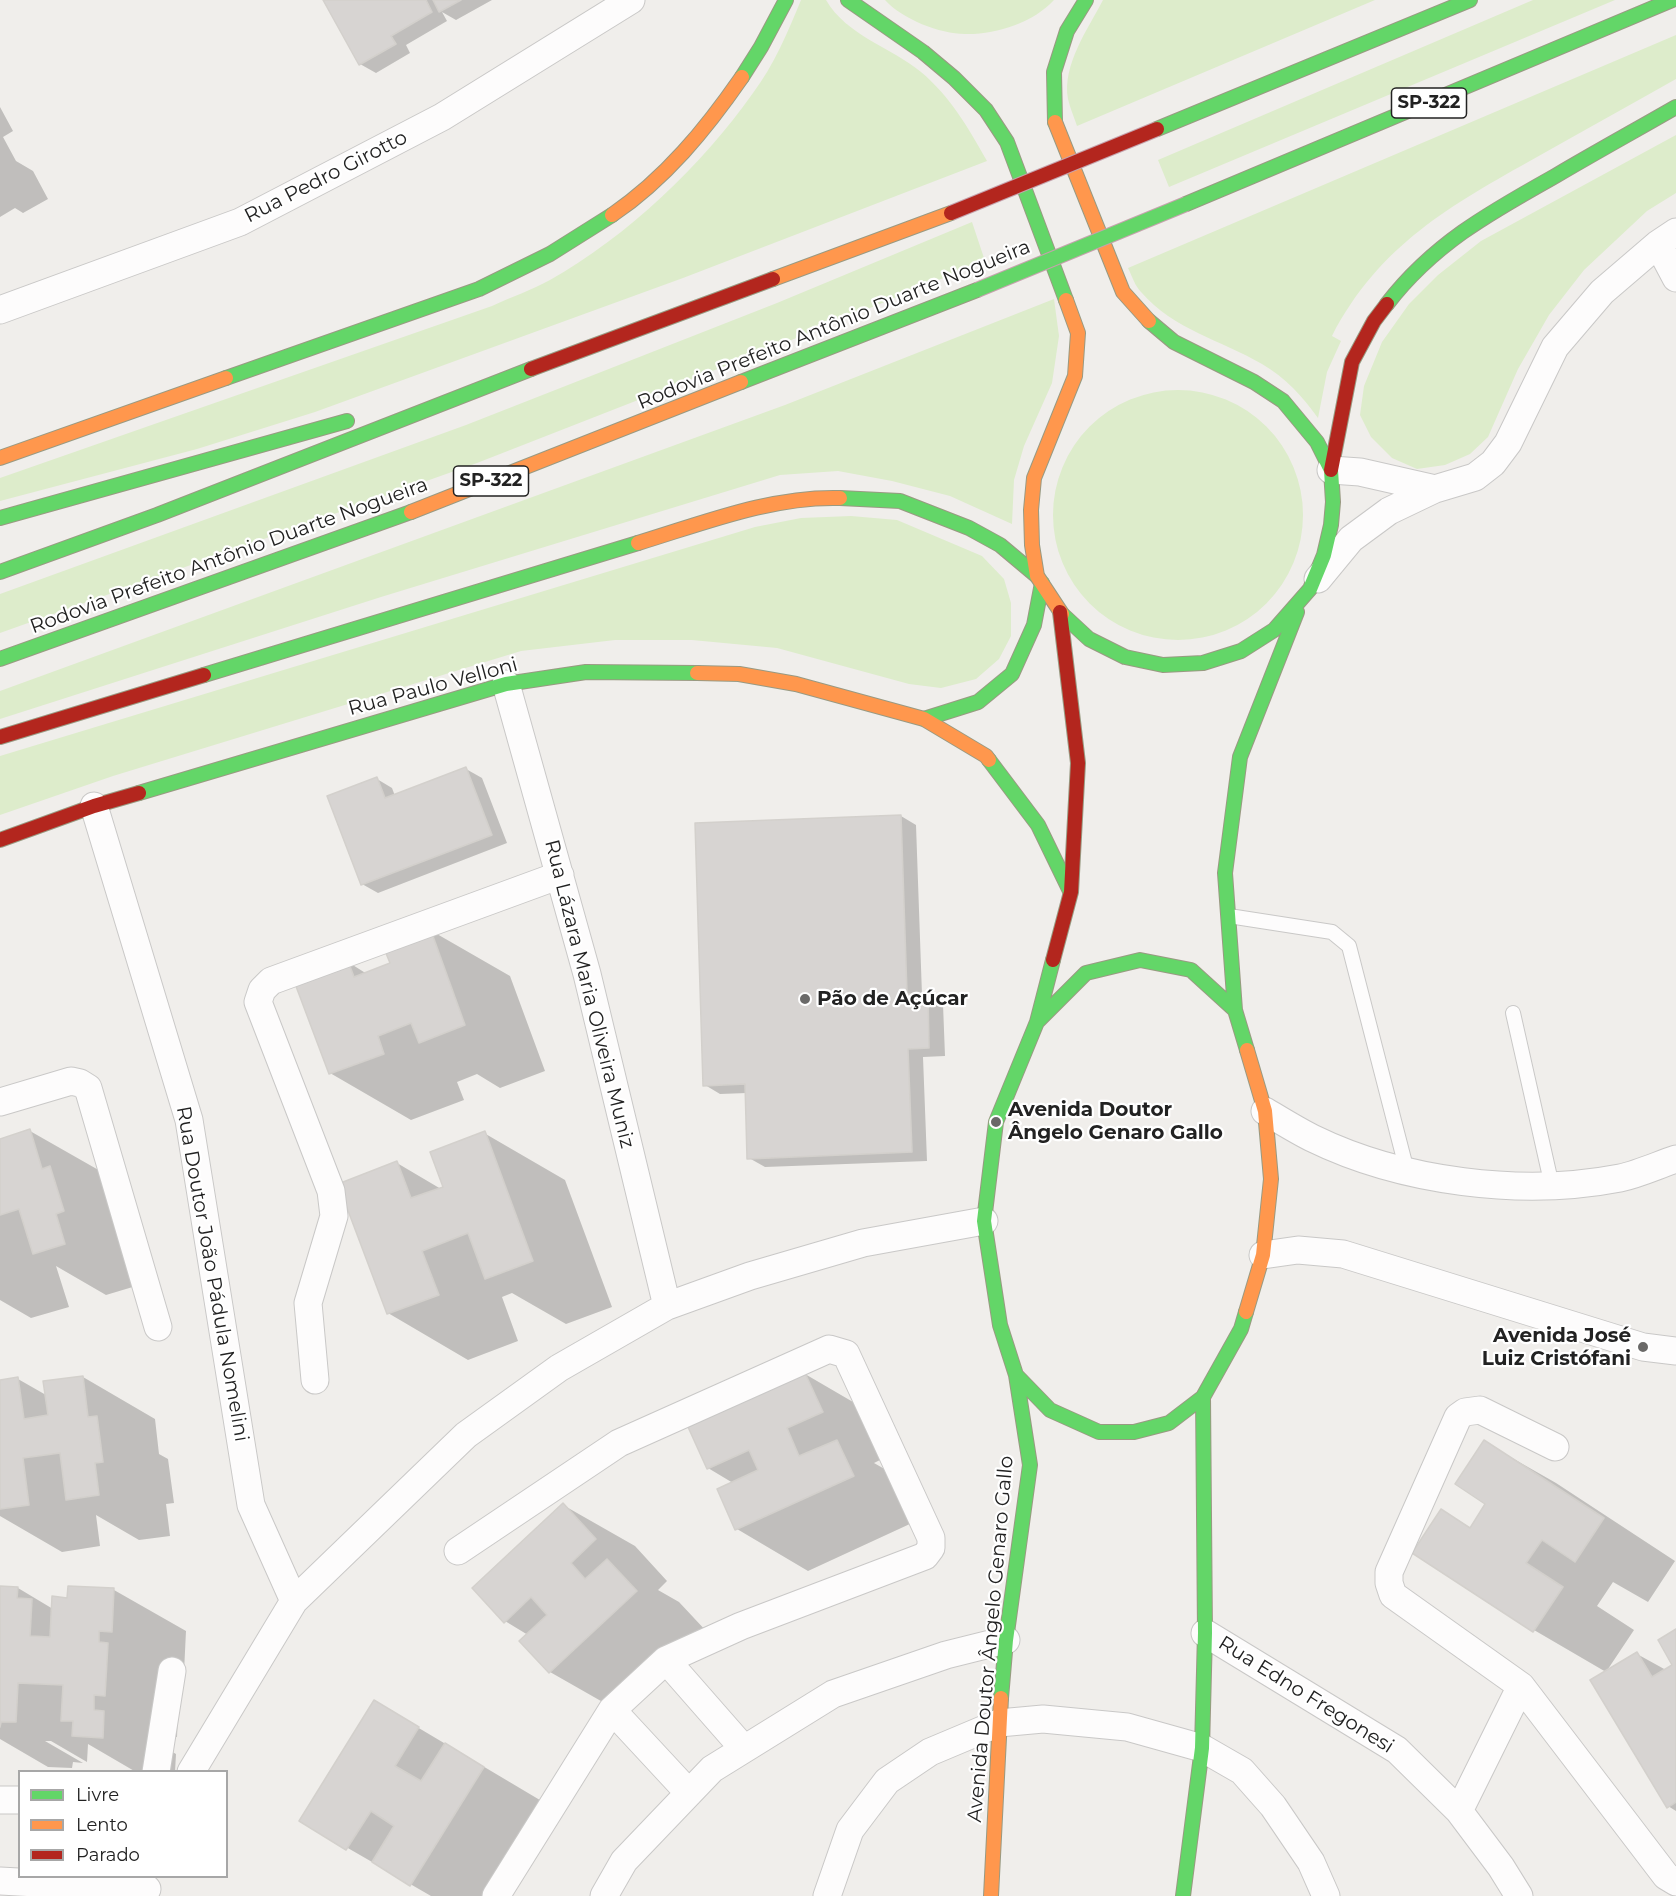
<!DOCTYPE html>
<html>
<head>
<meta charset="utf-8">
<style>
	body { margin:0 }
	#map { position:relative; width:1676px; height:1896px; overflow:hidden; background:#f0eeeb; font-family:Montserrat,sans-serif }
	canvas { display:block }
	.legend { position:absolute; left:18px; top:1770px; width:210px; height:108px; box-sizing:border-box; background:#fff; border:2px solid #a7a7a7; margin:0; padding:8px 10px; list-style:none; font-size:18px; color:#222 }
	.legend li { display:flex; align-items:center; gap:12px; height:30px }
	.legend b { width:30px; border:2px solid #a7a7a7 }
</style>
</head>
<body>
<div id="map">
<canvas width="1676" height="1896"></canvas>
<ul class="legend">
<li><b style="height:8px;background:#63d668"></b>Livre</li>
<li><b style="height:8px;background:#ff974d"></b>Lento</li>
<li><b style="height:8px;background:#b3261e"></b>Parado</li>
</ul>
</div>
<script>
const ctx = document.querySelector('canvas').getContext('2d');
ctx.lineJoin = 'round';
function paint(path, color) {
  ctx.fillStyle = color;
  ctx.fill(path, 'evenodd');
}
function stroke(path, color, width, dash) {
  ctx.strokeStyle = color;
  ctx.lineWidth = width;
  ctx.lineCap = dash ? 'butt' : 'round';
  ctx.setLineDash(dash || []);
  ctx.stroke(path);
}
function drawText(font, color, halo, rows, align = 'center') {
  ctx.font = font + ' Montserrat,sans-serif';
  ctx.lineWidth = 4.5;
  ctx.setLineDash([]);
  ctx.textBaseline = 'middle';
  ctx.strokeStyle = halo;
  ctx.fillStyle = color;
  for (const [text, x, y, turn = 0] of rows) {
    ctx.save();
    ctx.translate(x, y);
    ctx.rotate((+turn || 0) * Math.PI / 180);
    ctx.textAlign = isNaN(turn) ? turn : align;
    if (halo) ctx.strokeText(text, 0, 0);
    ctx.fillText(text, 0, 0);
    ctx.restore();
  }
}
const grass = new Path2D(`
	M801,0H826C847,36 891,47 921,72C950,96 969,129 987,161L683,278L315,412L197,449L0,501V478L492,306C511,297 532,290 550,280C628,236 702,165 753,93C774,65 788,32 801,0Z
	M885,0H1054C1033,23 995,35 965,34C940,34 902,19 885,0Z
	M1103,0H1375L1077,126C1074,117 1070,108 1068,99C1062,65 1088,29 1103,0Z
	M1533,0H1615L1169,187L1158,160Z
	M1676,35V79C1630,105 1583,131 1537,157C1451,205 1379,245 1332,336L1341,341L1327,372L1318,418C1302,396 1286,378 1262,364C1221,340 1174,330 1141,292C1135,286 1132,276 1128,268Z
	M1676,135V193L1647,211L1584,270L1549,315L1518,369L1488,437L1470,454L1445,465L1417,469L1392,458L1371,437L1360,415L1364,386L1382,342L1409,304L1438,275L1481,241Z
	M972,222L985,261L789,341L477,463L0,633V594L466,425L777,303Z
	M1054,299L1059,336L1052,383L1024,446L1014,480L1012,524L950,496L892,481L838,471L780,475L381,597L0,719V691L785,405Z
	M1053 515a125 125 0 1 1 250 0a125 125 0 1 1-250 0Z
	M851,516L897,520L982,556L1004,579L1011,603V636L999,659L976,679L941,688L909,684L777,648L692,640H615L521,651L113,776L0,815V756L755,527L801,518Z`);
const shadow = new Path2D(`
	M325,0H492L456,20L442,12L447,21L406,45L410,53L376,73L360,64Z
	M0,107L13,131L3,137L16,161L33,171L48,199L23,213L15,208L0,217Z
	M466,769L482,778L507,843L378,893L362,884L377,779L392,788L395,796Z
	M901,816L916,825L922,995H928L943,1004L945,1056L923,1057L927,1161L765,1167L749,1158L747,1093L720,1094L705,1085Z
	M430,930L510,976L545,1071L500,1088L477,1074L457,1082L464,1100L411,1120L330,1073L348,962L367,974L392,964Z
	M30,1131L102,1172L136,1286L106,1295L56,1266L69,1307L31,1318L0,1300V1140Z
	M484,1133L565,1180L612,1307L566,1324L512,1293L502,1297L518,1341L468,1360L388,1313L397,1163L441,1189L445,1187Z
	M805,1374L877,1416L894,1453L874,1463L909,1483L925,1517L808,1571L737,1529L719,1489L733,1483L708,1468Z
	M83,1377L155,1419L159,1454L168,1459L174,1503L166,1504L170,1536L139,1540L96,1515L100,1546L62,1552L0,1516V1381L18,1379L46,1395Z
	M1484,1442L1556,1483L1675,1561L1648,1602L1613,1582L1597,1606L1634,1630L1606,1672L1534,1630L1414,1552L1441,1511L1471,1528L1487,1504Z
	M563,1505L635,1546L667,1581L658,1590L679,1602L708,1633L622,1713L550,1672L528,1635L505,1621Z
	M0,1588H18L53,1609L69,1599V1588L114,1590L186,1631L184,1672L179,1686L177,1737L166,1736L165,1748L176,1754L175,1772H136L88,1744L87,1762L51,1741H45L83,1763L73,1762L72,1768L48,1767L0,1739Z
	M1676,1631V1811L1668,1806L1637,1654L1666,1670L1675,1665Z
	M375,1702L555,1809L501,1896H431L301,1821Z`);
const building = new Path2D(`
	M323,0H426L432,12L391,36L396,44L359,65Z
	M433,0H461L439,12Z
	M466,767L492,835L361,885L327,796L377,777L385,798Z
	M901,815L907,994H928L929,1048L908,1049L912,1152L747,1159L745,1084L703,1086L695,823Z
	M430,928L465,1025L419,1043L411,1023L378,1036L384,1054L329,1074L294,981L348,961L354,977L390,963L383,946Z
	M30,1129L42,1169L50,1166L64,1211L56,1214L65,1244L33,1254L19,1209L0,1215V1139Z
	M485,1131L533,1261L485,1279L468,1233L422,1251L439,1295L387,1314L338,1184L397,1161L411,1198L443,1187L430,1152Z
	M805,1373L823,1412L787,1428L799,1456L837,1440L854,1476L735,1530L717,1489L758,1470L749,1450L707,1469L688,1427Z
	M83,1376L88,1417L97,1416L103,1462L95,1463L99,1495L66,1500L60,1453L23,1458L29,1505L0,1509V1380L18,1377L24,1419L48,1415L43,1381Z
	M1484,1440L1604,1518L1575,1562L1542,1540L1526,1563L1563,1587L1533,1632L1412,1553L1441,1509L1470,1528L1485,1504L1455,1484Z
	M563,1503L596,1539L571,1563L585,1579L607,1559L637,1591L549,1673L519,1641L547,1615L531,1597L504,1623L472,1588Z
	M0,1586L18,1587L17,1598L32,1599L30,1636L50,1637L52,1596L67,1598L68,1586L114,1588L112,1632L99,1631V1642L108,1643L105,1696L94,1695V1710L104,1711L103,1738L72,1736L73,1721H61L63,1685L18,1683L16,1722H1L0,1727Z
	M1676,1629V1802L1667,1808L1590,1680L1637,1652L1652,1677L1672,1665L1658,1640Z
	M374,1700L419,1727L395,1766L421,1781L445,1743L484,1767L410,1886L372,1862L394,1826L371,1811L346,1850L299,1821Z`);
const lane = new Path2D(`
	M1229,916L1332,932L1349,946L1407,1171
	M1513,1013L1552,1186`);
const street = new Path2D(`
	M1658,244L1676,278
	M0,310L240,222L442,117L631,0
	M1331,470L1360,472L1435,489
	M1318,579L1351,539L1389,511L1435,489L1475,477L1493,463L1508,443L1555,347L1602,292L1658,244L1676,232
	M506,684L587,974L667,1306
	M94,806L189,1120L251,1505L294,1601
	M0,1102L71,1081L80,1083L88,1088L158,1327
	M1265,1111C1280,1120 1296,1130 1312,1138C1402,1182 1522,1197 1620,1178C1639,1174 1658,1165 1676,1159
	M1263,1255L1298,1250L1343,1254L1643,1347L1676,1351
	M315,1380L308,1303L334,1216L331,1191L258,1002L262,990L271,981L560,875
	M458,1551L619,1443L829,1349L846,1354L931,1538V1548L925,1556L741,1626L666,1660L612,1710L496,1896
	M1205,1633L1397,1750L1459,1811L1501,1867L1519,1896
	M666,1660L744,1749
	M1521,1686L1666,1876L1676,1882
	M612,1710L689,1793
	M156,1772L172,1671
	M191,1772L294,1601L466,1435L559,1368L667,1306L750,1276L863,1243L984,1221
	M0,1800H20
	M1459,1811L1521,1686L1393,1595L1389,1583V1572L1458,1417L1465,1412L1480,1410L1555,1447
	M0,1881L147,1889
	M604,1896L624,1861L712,1769L833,1694L946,1655L1006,1640
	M827,1896L850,1830L887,1781L930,1752L999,1723L1043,1719L1127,1727L1202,1748L1242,1771L1273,1806L1311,1862L1326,1896`);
const fast = new Path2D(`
	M848,0L923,52L954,78L986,110L1007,142L1066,300
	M742,77L761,47L786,0
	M1055,122L1054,72L1067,31L1086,0
	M1157,129L1470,0
	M1186,204L1672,0
	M1387,304C1434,243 1491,212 1557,175C1596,152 1636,130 1676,107
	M226,378L479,289L550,254L612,215
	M741,382L977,290
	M840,498L900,501L969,528L1000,545L1037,576
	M0,518L347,421
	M0,572L157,515L531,369
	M1062,614L1089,639L1125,657L1163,665L1203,663L1241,651L1274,630L1310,589L1324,555L1331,525L1333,502L1331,470L1317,442L1283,401L1254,382L1174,342L1149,321
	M0,659L411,512
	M204,675L638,543
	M924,719L978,702L1012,674L1034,625L1042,583
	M989,760L1038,825L1070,891
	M139,793L506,684L586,672L697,673
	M1038,1021L1086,973L1140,960L1191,970L1235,1010
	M1247,1050L1235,1010L1225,873L1240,757L1297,612
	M1016,1375L1050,1410L1099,1432H1134L1169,1423L1203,1397
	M1001,1698L1006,1640L1030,1465L1016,1375L1000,1325L984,1221L996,1122L1037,1022L1053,960
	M1183,1896L1202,1748L1205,1633L1203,1397L1241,1329L1246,1312`);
const slow = new Path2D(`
	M1055,122L1123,292L1149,321
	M612,215C665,179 706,129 742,77
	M773,279L951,213
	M0,458L226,378
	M411,512L741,382
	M638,543C704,523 771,496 840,498
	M1062,614L1037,576L1032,545L1031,510L1034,478L1075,376L1078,333L1066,300
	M697,673L739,674L796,684L924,719L986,756L989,760
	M1246,1312L1263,1255L1271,1179L1265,1111L1247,1050
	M991,1896L1001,1698`);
const jam = new Path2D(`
	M531,369L773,279
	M1331,470L1352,362L1374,321L1387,304
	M0,737L204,675
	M0,840L94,806L139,793
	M1053,960L1071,892L1078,763L1060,612`);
const fastBridge = new Path2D(`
	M977,290L1186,204`);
const jamBridge = new Path2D(`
	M951,213L1157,129`);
const markers = [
	[805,999,6,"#6a6968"],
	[996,1122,6,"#6a6968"],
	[1643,1347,6,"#6a6968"]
];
const shields = [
	[1429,103,75],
	[491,481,75]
];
const shieldNames = [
	["SP-322",1429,103],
	["SP-322",491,481]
];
const streetNames = [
	["Rua Pedro Girotto",326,177,-27],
	["Rodovia Prefeito Antônio Duarte Nogueira",834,325,-22],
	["Rodovia Prefeito Antônio Duarte Nogueira",229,556,-20],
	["Rua Paulo Velloni",433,687,-15],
	["Rua Lázara Maria Oliveira Muniz",589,994,76],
	["Rua Doutor João Pádula Nomelini",212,1274,80],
	["Avenida Doutor Ângelo Genaro Gallo",991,1639,-85],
	["Rua Edno Fregonesi",1306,1695,32]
];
const poiNames = [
	["Pão de Açúcar",817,999],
	["Avenida Doutor",1008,1110],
	["Ângelo Genaro Gallo",1008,1133],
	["Avenida José",1631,1336,"right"],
	["Luiz Cristófani",1631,1359,"right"]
];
paint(grass, '#ddeccb');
paint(shadow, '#0003');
paint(building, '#d7d4d2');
stroke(building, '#d3d0cc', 1.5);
stroke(lane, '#c9c8c7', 16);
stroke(street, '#c9c8c7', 29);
stroke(fast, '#999a82', 16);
stroke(slow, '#999a82', 16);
stroke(jam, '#999a82', 16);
stroke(lane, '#fdfcfc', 14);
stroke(street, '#fdfcfc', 27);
stroke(fast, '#63d668', 14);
stroke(slow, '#ff974d', 14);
stroke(jam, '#b3261e', 14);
stroke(fastBridge, '#c5a2ac', 16, []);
stroke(jamBridge, '#c5a2ac', 16, []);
stroke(fastBridge, '#63d668', 14);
stroke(jamBridge, '#b3261e', 14);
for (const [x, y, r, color] of markers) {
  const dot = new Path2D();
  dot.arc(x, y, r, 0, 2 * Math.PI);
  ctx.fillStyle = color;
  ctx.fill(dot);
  stroke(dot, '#fff', 2);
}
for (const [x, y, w] of shields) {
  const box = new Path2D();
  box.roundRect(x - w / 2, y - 15, w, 30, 4.5);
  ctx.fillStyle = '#fff';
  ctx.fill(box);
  stroke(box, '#222', 1.5);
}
drawText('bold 18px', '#222', null, shieldNames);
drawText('20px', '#222', '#fff', streetNames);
drawText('bold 20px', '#222', '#fff', poiNames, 'left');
</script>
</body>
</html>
